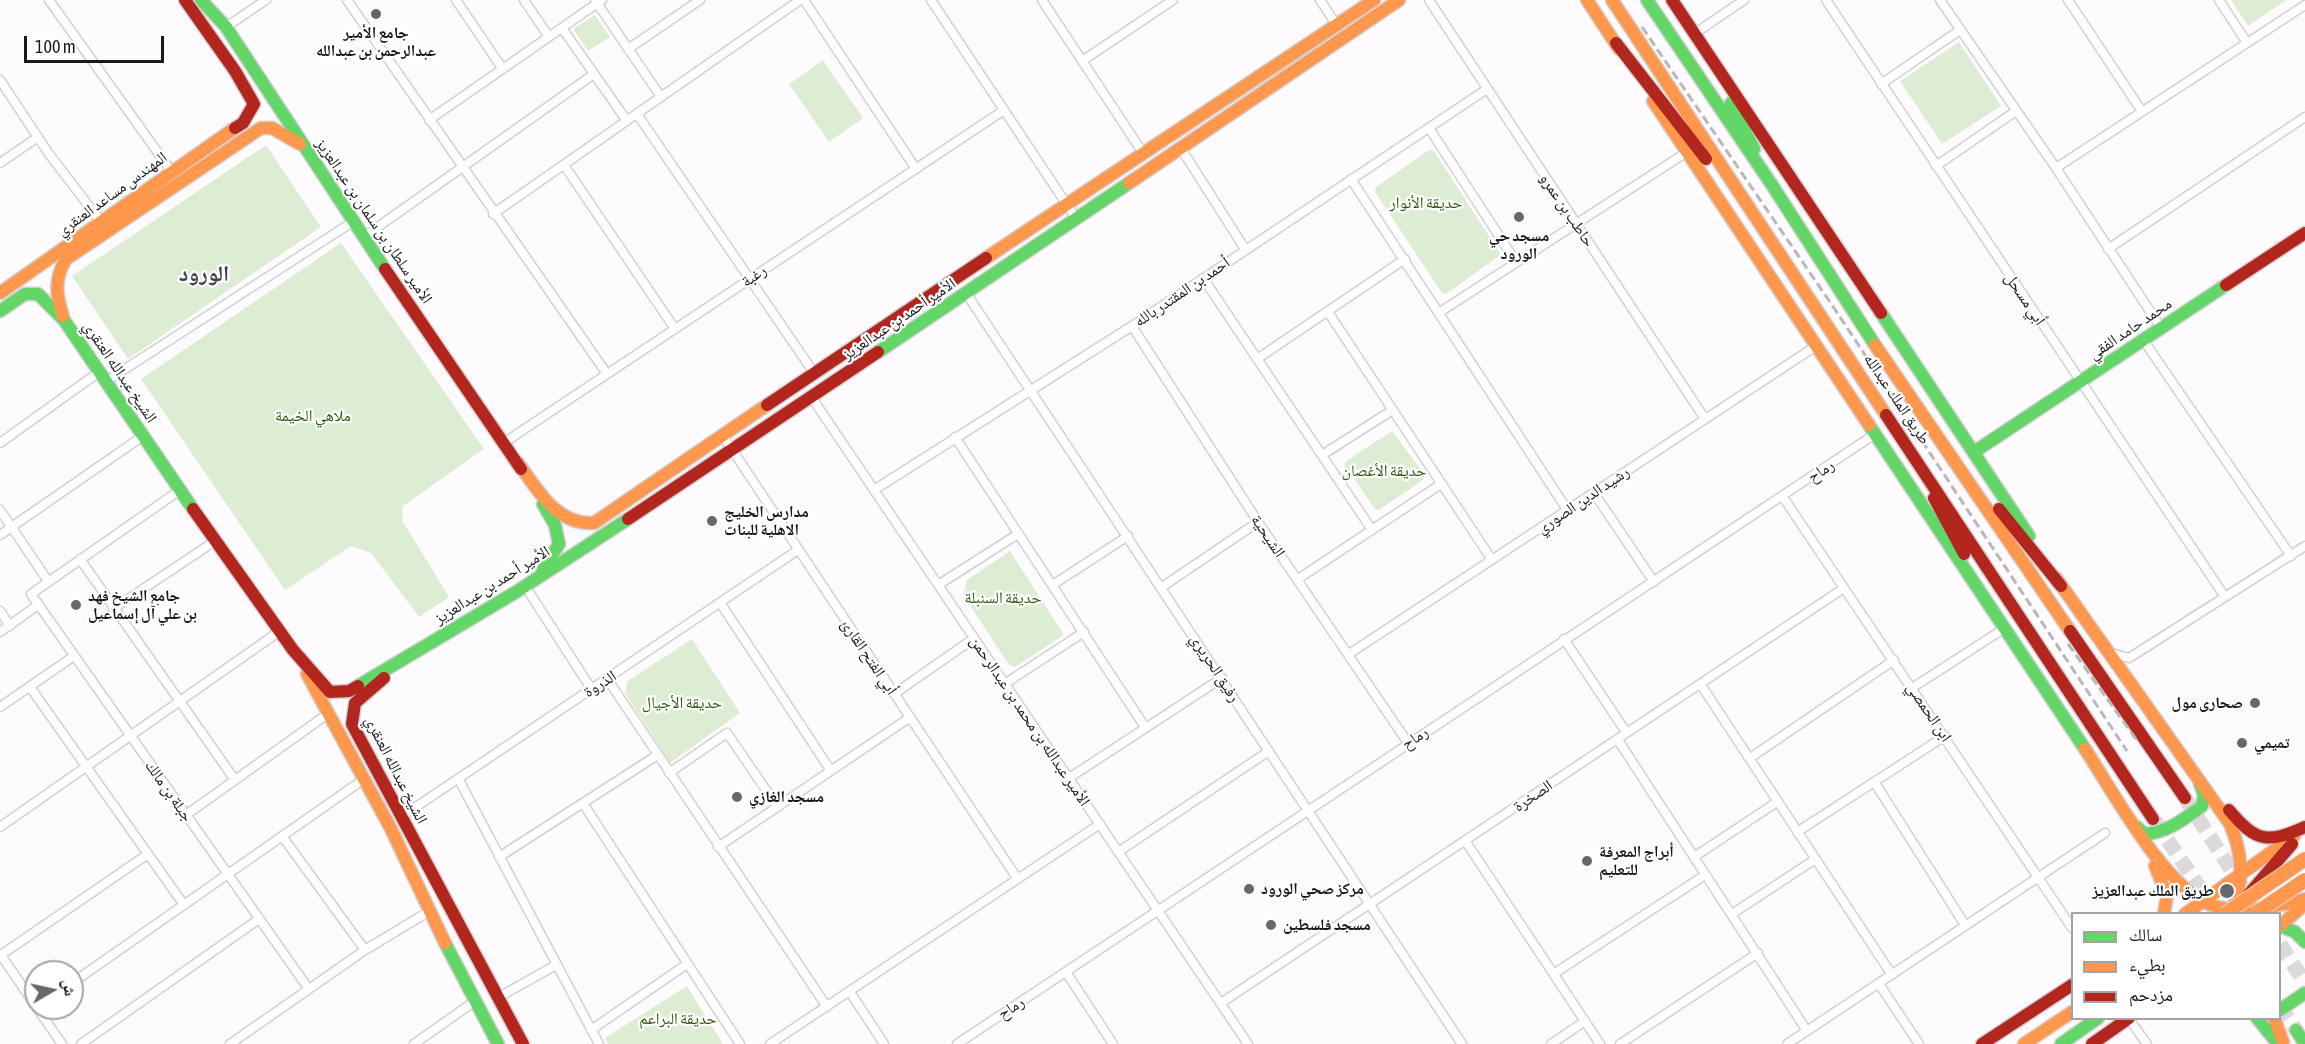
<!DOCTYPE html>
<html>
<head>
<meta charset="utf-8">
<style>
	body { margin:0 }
	#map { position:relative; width:2305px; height:1044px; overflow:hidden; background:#fefbfe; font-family:"Asap Condensed","Noto Naskh Arabic",sans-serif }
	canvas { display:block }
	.legend { position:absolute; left:2071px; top:912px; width:210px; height:108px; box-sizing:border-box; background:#fff; border:2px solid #a3a3a3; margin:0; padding:8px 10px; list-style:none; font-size:18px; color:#1a181a }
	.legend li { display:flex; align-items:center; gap:12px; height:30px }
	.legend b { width:30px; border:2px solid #a3a3a3 }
	.north { position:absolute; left:24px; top:960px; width:60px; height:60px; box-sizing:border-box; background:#fff; border:2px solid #a3a3a3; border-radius:50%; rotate:81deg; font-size:16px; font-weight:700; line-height:24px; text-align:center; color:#1a181a }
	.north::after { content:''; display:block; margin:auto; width:21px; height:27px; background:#6a676a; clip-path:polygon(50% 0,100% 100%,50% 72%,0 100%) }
	.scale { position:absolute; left:24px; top:36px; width:140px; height:27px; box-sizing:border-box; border:3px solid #1a181a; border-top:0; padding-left:8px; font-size:18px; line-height:21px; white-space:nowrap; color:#1a181a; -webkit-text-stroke:4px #fff; paint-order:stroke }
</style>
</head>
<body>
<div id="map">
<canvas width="2305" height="1044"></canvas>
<ul class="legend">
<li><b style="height:8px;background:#63d668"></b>سالك</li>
<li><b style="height:8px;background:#ff974d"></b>بطيء</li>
<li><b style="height:8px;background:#b3261e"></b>مزدحم</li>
</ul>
<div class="north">ش</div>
<div class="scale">100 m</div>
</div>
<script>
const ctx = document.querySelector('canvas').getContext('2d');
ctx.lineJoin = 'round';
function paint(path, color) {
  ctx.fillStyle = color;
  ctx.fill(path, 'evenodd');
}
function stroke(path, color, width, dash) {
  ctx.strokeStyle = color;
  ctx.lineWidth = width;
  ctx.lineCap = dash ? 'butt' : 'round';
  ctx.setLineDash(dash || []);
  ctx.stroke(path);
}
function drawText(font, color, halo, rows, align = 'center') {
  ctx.font = font + ' "Asap Condensed","Noto Naskh Arabic",sans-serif';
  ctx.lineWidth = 4.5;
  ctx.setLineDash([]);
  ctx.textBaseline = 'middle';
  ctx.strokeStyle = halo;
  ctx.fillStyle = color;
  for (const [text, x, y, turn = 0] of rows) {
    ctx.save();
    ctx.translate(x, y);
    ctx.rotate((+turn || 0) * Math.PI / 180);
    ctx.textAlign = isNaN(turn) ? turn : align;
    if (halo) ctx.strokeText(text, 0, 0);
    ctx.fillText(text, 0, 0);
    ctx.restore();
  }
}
const green = new Path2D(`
	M2231,0H2286L2248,26Z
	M595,15L610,37L588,51L573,29Z
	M1959,42L2001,106L1942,144L1900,81Z
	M823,60L863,118L829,142L789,84Z
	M266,145L321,227L128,359L72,276Z
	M1429,150L1434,151L1500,253L1499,256L1446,294L1442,293L1375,192L1376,187Z
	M341,243L484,449L403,506L402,520L449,597L419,617L371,553L351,546L285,590L141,379Z
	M1392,431L1424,474L1423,480L1379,510L1375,509L1345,466L1346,461Z
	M1010,551L1064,635L1015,667L1009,665L963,595L967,580Z
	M692,639L740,713L670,763L625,693L628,681Z
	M687,986L723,1044H608L605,1038Z`);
const highwayTunnel = new Path2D(`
	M2185,798L2243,888
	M2155,821L2217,914
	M2280,944L2305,983
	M2280,1006L2296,1030`);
const street = new Path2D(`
	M49,0L171,171
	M347,0L607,374
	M456,0L502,68
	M524,0L549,37
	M595,0L661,97
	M804,0L916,169
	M931,0L1077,220
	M1042,0L1143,153
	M1320,0L1336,24
	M1429,0L1705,419
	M1826,0L2225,597
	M1940,0L2056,168L2161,328
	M2068,0L2141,110
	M2219,0L2247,43
	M226,27L266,0
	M562,28L627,121
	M1694,34L1744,0
	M628,49L700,0
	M1082,61L1173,0
	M0,80L49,154L102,223
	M1881,84L1960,30
	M637,114L814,373
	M429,120L602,0
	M1429,128L1516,262
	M1182,150L1245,249
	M0,163L38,137
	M564,165L675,329
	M1936,166L2016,111
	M2056,168L2305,5
	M1351,179L1568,511
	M493,214L800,0
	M365,236L594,74
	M2108,249L2305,117
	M1203,278L1372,530
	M966,293L1462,1044
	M1328,312L1492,560
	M1440,312L1687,152
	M1132,326L1258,522L1408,743
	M2144,341L2291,556
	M1257,359L1405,259
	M105,382L354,221
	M812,398L1248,1044
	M723,436L1017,878
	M955,437L1145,727
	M505,442L1004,110
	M0,443L99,372
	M1322,455L1391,411
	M180,490L31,594L308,988
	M874,490L1132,326L1487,89
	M1594,493L1654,582
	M1783,497L2072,928
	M0,510L48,581
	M0,535L143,436
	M80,559L235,780
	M1298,579L1441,484
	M1054,584L1128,536
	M938,585L1018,534
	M525,586L592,690
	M1162,587L1258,522
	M721,604L831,771
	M113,609L215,541
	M0,611L10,626
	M0,632L38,605
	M1564,639L1626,732
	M2111,653L2129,658L2305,546
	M1349,654L1816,346
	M608,680L827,1007
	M1006,683L1084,632
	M1701,685L1892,975
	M30,687L184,905
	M1912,688L2005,628
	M894,694L973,639
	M0,707L74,656
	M1618,740L1807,1031
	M1750,758L1894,660
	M669,773L727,733L777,806
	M1069,778L1222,678
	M459,780L599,1044
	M1875,783L1965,925
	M584,805L740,1044
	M186,815L329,713
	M401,817L798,550
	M0,827L280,631
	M1797,832L1945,736
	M282,836L365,950
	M1466,842L1600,1044
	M718,847L909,718
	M1118,852L1269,751
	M499,857L656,756
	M1694,857L1777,802
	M1732,914L1814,860
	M0,954L36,1006
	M1,955L148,854
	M1066,972L1113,1044
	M1555,973L1705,875
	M72,983L364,779
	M1879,984L1919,1044
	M850,992L884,1044
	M499,997L556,965
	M1221,1003L1844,588
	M37,1008L62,1044
	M2129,1019L2147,1044
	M591,1030L687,964
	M81,1044L259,919
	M230,1044L365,950L428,912
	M414,1044L475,1001
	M770,1044L1100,824
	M957,1044L1875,434
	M1551,1044L1585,1021
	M1620,1044L1758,953
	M1787,1044L2105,833`);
const fast = new Path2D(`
	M201,0L226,27L385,269
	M1647,0L1772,185L1875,345
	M1731,103L1754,149
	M0,311L25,294H38L64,320L193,509
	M1881,313L2029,536
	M878,352L1129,183
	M1869,425L2085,749
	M1974,452L2226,285
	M542,571L559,544L555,525L543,504
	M358,686L516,592L628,519
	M2137,827L2144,834C2167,833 2184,819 2202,806L2204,795L2200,784
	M2280,926L2295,932L2305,942
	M445,943L498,1044
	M2280,1010L2305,993
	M2257,1018L2278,1044
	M2296,1030L2305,1044
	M2061,1044L2098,1018`);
const slow = new Path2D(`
	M1587,0L1619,49
	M1612,0L1886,415
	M1653,101L1869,425
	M1129,183L1399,0
	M986,258L1374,0
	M0,293L235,128
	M63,316C56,295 54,279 66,259L261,128H272L300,144
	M1875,345L2070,631
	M518,463C538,490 556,525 594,523L767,405
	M2056,578L2230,824C2243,854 2244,881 2232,912
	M307,674L391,829L445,943
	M2085,749C2114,793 2165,890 2214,906C2244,915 2276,906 2305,899
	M2155,866L2167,895L2164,914
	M2185,914L2294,836
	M2280,926L2305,904
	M2274,1018L2283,1042
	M2024,1044L2072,1012`);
const jam = new Path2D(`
	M185,0L235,71L254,104L243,123L235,128
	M1672,0L1881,313
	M1616,43L1706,159
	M385,269L521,469
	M2226,285L2305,233
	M767,405L986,258
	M1886,415L2153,819
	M1934,498L1964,554
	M193,509L293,650L330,692L349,691L358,686
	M1999,509L2061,586
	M628,519L878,352
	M2070,631L2185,798
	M384,678L355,703L352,724L523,1044
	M2229,810C2256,842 2267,844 2305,827
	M2249,894L2292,844
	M1982,1044L2072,985
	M2092,1044L2129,1018`);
const rail = new Path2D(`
	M1642,27L1834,308L2127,751
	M2068,644L2138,742`);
const slowBridge = new Path2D(`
	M2225,914L2305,859
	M2255,914L2305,880`);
const markers = [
	[376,14,6,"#6a676a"],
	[1519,217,6,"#6a676a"],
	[712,521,6,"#6a676a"],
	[76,605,6,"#6a676a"],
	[2255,703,6,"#6a676a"],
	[2242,743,6,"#6a676a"],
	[737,797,6,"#6a676a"],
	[1587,861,6,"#6a676a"],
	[1249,889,6,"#6a676a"],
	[2227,891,8,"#6a676a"],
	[1271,925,6,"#6a676a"]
];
const poiNames = [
	["جامع الأمير",376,33,"center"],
	["عبدالرحمن بن عبدالله",376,51,"center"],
	["مسجد حي",1519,236,"center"],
	["الورود",1519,254,"center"],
	["مدارس الخليج",724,512],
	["الاهلية للبنات",724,530],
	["جامع الشيخ فهد",88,596],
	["بن علي آل إسماعيل",88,614],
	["صحارى مول",2243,703,"right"],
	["تمیمي",2254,743],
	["مسجد الغازي",749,797],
	["أبراج المعرفة",1599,852],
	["للتعليم",1599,870],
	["مركز صحي الورود",1261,889],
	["طريق الملك عبدالعزيز",2214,891,"right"],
	["مسجد فلسطين",1283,925]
];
const streetNames = [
	["المهندس مساعد العنقري",112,194,-36],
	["حاطب بن عمرو",1567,210,56],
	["الأمير سلطان بن سلمان بن عبدالعزيز",374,221,56],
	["رغبة",754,276,-34],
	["أحمد بن المقتدر بالله",1182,292,-34],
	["أبي مسحل",2025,299,56],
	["الأمير أحمد بن عبدالعزيز",899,319,-34],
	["محمد حامد الفقي",2130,329,-34],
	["الشيخ عبدالله العنقري",120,372,56],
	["طريق الملك عبدالله",1897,399,56],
	["رماح",1821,471,-34],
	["رشيد الدين الصوري",1583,500,-34],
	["الشيحية",1268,536,56],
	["الأمير أحمد بن عبدالعزيز",492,585,-32],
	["أبي الفتح القارئ",869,657,56],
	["رفيق الحريري",1215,668,57],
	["الذروة",600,684,-33],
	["ابن الحمصي",1929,712,56],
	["الأمير عبدالله بن محمد بن عبدالرحمن",1030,721,56],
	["رماح",1415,738,-34],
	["الشيخ عبدالله العنقري",396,770,63],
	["جبلة بن مالك",169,791,55],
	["الصخرة",1533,796,-34],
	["رماح",1011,1008,-33]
];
const parkNames = [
	["حديقة الأنوار",1426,203],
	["ملاهي الخيمة",313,416],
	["حديقة الأغصان",1384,471],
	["حديقة السنبلة",1003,598],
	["حديقة الأجيال",682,703],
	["حديقة البراعم",678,1019]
];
const districtNames = [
	["الورود",204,274]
];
paint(green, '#ddedd4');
stroke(highwayTunnel, '#dcd9dc', 15, [15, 8]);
stroke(street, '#d2d0d2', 11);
stroke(fast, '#d2d0d2', 15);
stroke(slow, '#d2d0d2', 15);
stroke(jam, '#d2d0d2', 15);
stroke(street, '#fffeff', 8);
stroke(fast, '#63d668', 12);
stroke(slow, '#ff974d', 12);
stroke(jam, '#b3261e', 12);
stroke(rail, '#b9b8b9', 3, [9, 4.5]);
stroke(slowBridge, '#dad8da', 16, []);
stroke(slowBridge, '#ff974d', 14);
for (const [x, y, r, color] of markers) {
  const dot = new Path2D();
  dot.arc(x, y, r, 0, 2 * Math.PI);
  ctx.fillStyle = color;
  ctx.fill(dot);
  stroke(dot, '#fff', 2);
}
drawText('bold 16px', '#1a181a', '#fff', poiNames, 'left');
drawText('16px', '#1a181a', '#fff', streetNames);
drawText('16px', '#2c5409', '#fff', parkNames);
drawText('bold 22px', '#464146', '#fff', districtNames);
</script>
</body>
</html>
